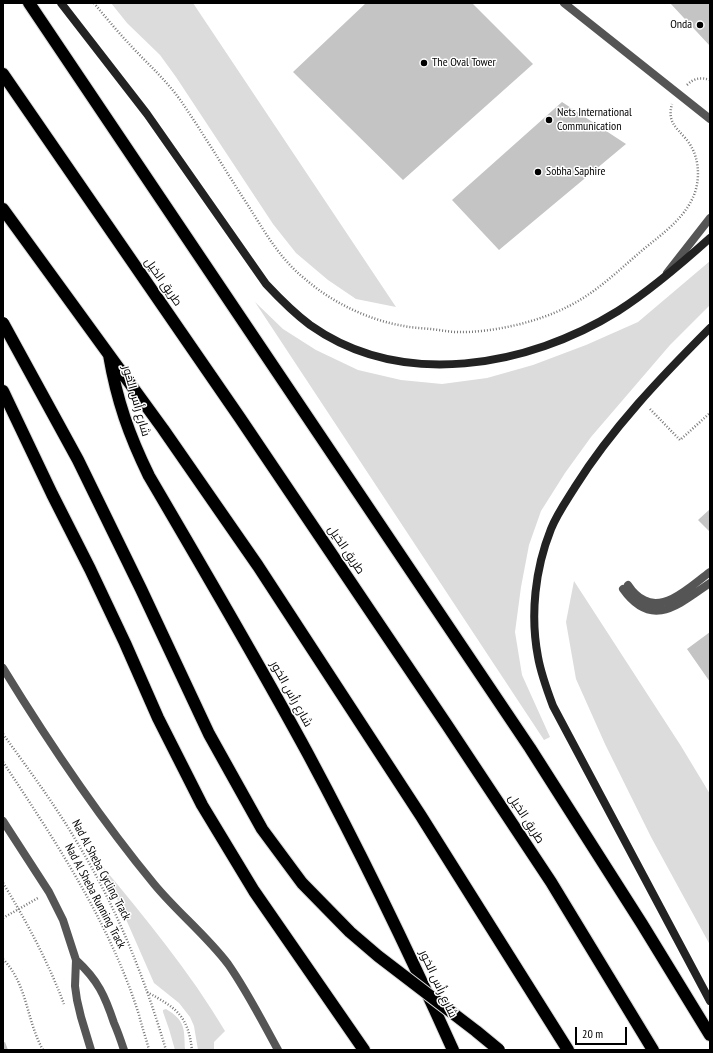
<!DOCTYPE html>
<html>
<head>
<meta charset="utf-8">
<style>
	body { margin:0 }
	#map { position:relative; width:713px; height:1053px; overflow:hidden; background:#fff; font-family:"PT Sans Narrow",sans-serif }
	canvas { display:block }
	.frame { position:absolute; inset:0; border:4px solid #000; pointer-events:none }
	.scale { position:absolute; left:575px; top:1027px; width:52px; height:18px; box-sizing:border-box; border:2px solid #000; border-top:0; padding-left:5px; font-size:12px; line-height:14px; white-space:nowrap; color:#000; -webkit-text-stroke:3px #fff; paint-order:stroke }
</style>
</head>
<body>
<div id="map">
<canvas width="713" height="1053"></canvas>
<div class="frame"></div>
<div class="scale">20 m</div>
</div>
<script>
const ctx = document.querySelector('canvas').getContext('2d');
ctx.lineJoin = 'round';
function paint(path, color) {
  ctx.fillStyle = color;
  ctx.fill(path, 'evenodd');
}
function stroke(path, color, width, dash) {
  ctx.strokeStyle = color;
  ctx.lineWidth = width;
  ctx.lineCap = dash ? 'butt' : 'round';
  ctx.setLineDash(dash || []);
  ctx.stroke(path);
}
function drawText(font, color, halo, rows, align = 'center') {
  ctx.font = font + ' "PT Sans Narrow",Cairo,sans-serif';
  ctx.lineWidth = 3;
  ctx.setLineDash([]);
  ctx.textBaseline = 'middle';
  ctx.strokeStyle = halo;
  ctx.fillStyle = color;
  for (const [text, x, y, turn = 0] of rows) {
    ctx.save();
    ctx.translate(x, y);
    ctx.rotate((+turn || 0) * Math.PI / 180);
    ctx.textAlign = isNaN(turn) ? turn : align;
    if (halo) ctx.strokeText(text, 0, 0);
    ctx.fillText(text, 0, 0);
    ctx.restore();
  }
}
const green = new Path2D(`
	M111,3H193L396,307L356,299L328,280L296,253L273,224L176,77L160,55L127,23Z
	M710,261V305L670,345L591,437L565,473L541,511L529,545L521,587L515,632L522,675L550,737L544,740L255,302L283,329L316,350L358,370L401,380L442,384L487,378L533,365L586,345L638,322Z
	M574,581L681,746L710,794V945L651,837L605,744L576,679L566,622Z
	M103,867C146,919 190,972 225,1031L214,1042V1050H198L194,1026L190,1017L179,1003L154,983Z
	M166,1009C186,1021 184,1029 185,1050H175L169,1029L163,1012V1010Z`);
const building = new Path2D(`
	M366,3H472L533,64L403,180L293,72Z
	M670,3H710V46Z
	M562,102L626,144L499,250L452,200Z
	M710,509V532L698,520Z
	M710,632V682L687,649Z
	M5,1042L8,1050H3V1043Z`);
const path = new Path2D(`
	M94,3C106,18 119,33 132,47C150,66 169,83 183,104C206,138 227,173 249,207C265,232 280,259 304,278C331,302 368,320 404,326C413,328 422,328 431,329C440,330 449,332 458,332C491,333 538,322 567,307C594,294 616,273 639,253C659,236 684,220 694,195C701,177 699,154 686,139C676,127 667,122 672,104
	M687,85C694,78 701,77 710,80
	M650,409L680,440L710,413
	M3,734C29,770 56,806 78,844C117,908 145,979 166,1050
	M3,762C56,842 110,923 139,1015C142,1027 146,1038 149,1050
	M3,883C27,922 48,962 64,1004
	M3,918L38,898
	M3,959C28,985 26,1020 43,1050
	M147,992C176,1008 188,1015 192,1050`);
const lane = new Path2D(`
	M628,585C632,591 637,597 644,600C666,612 693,584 710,572
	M623,589C652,630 679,604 710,583
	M3,668C49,743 98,816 154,884C177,912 206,935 228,964C247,991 262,1021 278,1050`);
const street = new Path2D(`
	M564,3L710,119
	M667,273L710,218
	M3,821L49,892L63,920L76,960L75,986L77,1000L81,1017L91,1050
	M76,960C98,980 105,996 114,1023C118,1032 121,1041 124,1050`);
const secondary = new Path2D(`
	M61,3L147,114L266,284C280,299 294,313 310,325C402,390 528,367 618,311C651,290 681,264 710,238
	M710,328C661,377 612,428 575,487C567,500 557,514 551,529C535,569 530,615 538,657C541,674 547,690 553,706L710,1001`);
const highway = new Path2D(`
	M29,3L530,748L642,924L710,1035
	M3,74L240,418L447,725L551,882L653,1050
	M3,209L163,429L258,566L421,816L568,1050
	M109,355C117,401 129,435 149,476C203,568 257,660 308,754C360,851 408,950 453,1050
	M3,391L52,494L90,569L125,643L158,718L202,805L254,891L364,1050`);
const highwayBridge = new Path2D(`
	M3,323L78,460L141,589L209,734L262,829L302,883L350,932L378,956L476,1031L499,1050`);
const markers = [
	[700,25,4,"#000"],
	[424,63,4,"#000"],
	[549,120,4,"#000"],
	[538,172,4,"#000"]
];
const poiNames = [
	["Onda",692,25,"right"],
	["The Oval Tower",432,63],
	["Nets International",557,113],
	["Communication",557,127],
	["Sobha Saphire",546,172]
];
const streetNames = [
	["طريق الخيل",163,282,55],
	["شارع رأس الخور",136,401,74],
	["طريق الخيل",346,550,56],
	["شارع رأس الخور",291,694,61],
	["طريق الخيل",526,819,57],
	["Nad Al Sheba Cycling Track",101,870,62],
	["Nad Al Sheba Running Track",95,896,62],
	["شارع رأس الخور",438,984,65]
];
paint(green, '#dcdcdc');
paint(building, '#c4c4c4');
stroke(highway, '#dbdbdb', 14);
stroke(path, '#777', 2.5, [1, 2]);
stroke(lane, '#555', 8);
stroke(street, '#555', 8);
stroke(secondary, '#222', 8);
stroke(highway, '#000', 12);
stroke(highwayBridge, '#dbdbdb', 14, []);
stroke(highwayBridge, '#000', 12);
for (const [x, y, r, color] of markers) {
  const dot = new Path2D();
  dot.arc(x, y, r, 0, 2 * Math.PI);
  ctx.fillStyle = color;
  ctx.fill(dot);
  stroke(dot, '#fff', 1.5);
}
drawText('12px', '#000', '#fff', poiNames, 'left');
drawText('12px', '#000', '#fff', streetNames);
</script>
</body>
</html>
